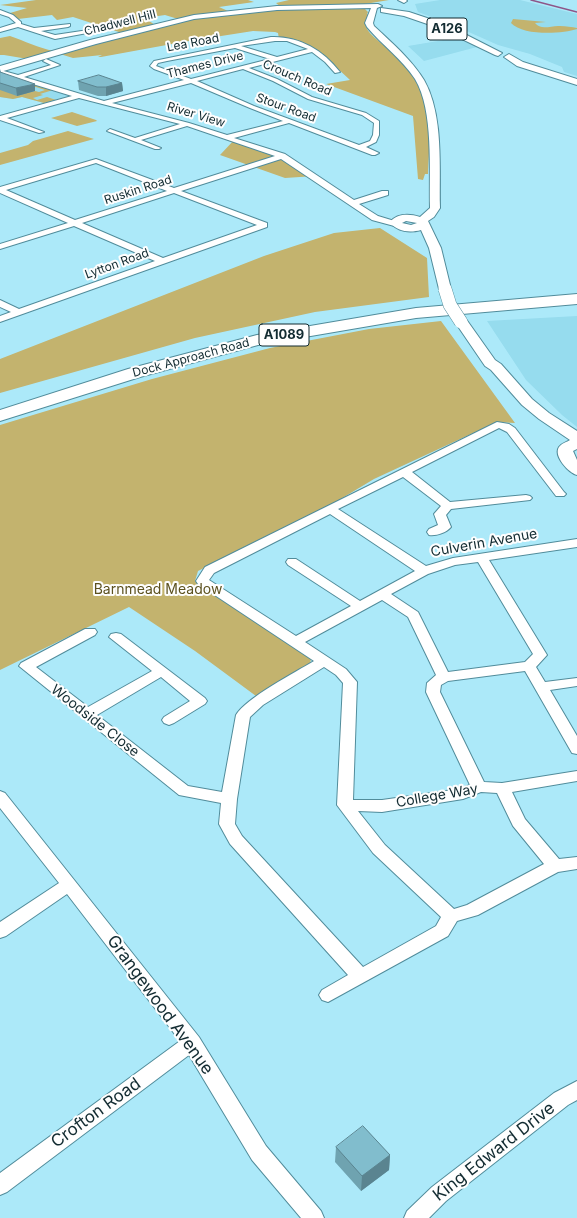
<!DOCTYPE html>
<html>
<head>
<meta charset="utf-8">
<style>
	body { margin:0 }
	canvas { display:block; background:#ace9f9 }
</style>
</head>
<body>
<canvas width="577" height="1218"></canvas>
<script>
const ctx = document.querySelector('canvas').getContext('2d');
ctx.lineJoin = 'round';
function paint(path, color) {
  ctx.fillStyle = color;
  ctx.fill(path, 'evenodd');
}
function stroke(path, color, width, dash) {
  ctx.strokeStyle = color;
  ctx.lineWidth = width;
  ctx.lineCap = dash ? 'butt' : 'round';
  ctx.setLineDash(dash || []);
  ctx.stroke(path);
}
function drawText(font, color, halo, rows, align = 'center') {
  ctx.font = font + ' Inter,sans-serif';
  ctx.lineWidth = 4;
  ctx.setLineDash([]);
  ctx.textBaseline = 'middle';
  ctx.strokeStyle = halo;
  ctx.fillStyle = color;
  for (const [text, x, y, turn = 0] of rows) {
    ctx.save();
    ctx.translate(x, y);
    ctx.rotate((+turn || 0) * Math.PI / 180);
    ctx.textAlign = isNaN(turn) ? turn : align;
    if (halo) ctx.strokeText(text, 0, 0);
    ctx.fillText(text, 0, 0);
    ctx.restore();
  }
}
const built = new Path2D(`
	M440,0H520L577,14V76L564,72L562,67L530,54L498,45L453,25L418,12L415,4Z
	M456,38L477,47L424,61L408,46Z
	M0,82L33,84L71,96L44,103L22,97L13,99L0,97Z
	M577,316V427L562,415L526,380L487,321Z`);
const green = new Path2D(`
	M36,0H248L254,2L219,7L228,11L178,19L165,15L145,18L155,25L122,33L73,17L57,20L52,15L18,19L10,13L27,8L0,5Z
	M289,0H389L359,5L281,7L276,3Z
	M364,8L368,12L367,14L369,15L365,23C366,36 392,49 401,59C409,68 417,81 422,92C433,117 429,149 428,174H425L423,180L418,179L413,116L326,84L350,80C331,61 306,42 279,39L278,33L275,32L253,31L183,42L101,57H98L102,55L73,58L60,54L196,18L278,9Z
	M513,19L546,22L535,23C541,31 552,25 560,26C566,26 572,27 577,28V29C562,34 523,36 511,23Z
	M10,36C25,41 38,48 54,51L28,59L4,55H0V38Z
	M33,84L53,90L40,94L43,95L33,98L37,100L47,97L56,100L44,103L22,97L13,99L0,97V89L17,95L35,91L39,92L45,90L36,87L29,88Z
	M72,112L96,120L97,121L77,126L51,118Z
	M68,131L94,139L0,165V153L28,145L33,141Z
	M235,139L282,156L315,176L285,178L220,155Z
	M380,228L427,258L429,297L315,312L195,338L0,393V359L264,256L334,233Z
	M441,321L515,423L497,422L374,479L334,503L198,571L195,581L311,658L310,665L256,696L195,651L129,607L0,670V425L152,379L270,348L369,329Z`);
const stream = new Path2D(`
	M531,0L577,12`);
const street = new Path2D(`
	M398,0H406L407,1L404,3Z
	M0,10L13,15L21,22V24L34,28L70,24V26L68,27L41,31L55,35L95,29L98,31L55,39L18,27L0,32V28L16,23L9,17L0,14Z
	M271,37C299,36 323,50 340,72L335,73L325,62L312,52L249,68L277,79L312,97L366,113L379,121V135L376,142L366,147L379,153L375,155H372L289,123L234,138L285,154L354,200L382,191H388V195L359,204L378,216L401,223V227H398L372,220L281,159L181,191L267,223V227L0,322V316L11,312L0,307V300L19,309L155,261L74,226L0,249V244L68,223L0,193V187L96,159L174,188L275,156L187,126L141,140L161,148L159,149H155L107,131L110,129L135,138L180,124L79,98L7,118L44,132L39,133L0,120V116L72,96L0,74V70L18,75L51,65L43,61L46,59L60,65L24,77L104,101L184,80L154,69L150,66L154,61ZM275,41H287L308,49L277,57L241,46ZM235,48L270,59L191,79L156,66L158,63L167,61ZM243,69L273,81L308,99L362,115L374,123L373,135L370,141L359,145L254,106L197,81ZM191,83L250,108L283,121L227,135L189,123L112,103ZM96,163L167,191L75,220L6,190ZM174,193L257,225L163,258L82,223Z
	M497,422L509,424L515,428L564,492L566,494L564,496H556L507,432L499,428L412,472L450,502L526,495L530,496L532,498L530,500L451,509L446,515L451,527C446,533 436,536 429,535L427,532L429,529L438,525L434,514L441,506L403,477L338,509L426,566L453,558L577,539V547L489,560L547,655L536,667L545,682L577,678V686L550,690L577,736V754L572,753L525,671L448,681L441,685L440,692L484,782L502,783L577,771V781L512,792L525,819L559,859L577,857V869L558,872L478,915L457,921L448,936L328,1002L322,1000L319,995L322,990L348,975L230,844L219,824L221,803L179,795L19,666L21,663L85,629H95L97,632L95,635L36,667L88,707L152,671L109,637L111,634L116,633L121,634L205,698L207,701L205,704L174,723L169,725L164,723L162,720L164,717L190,701L161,677L97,715L188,786L222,792L236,715C246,698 296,672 314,661L198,584L196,581L205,567ZM330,514L415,571L360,601L296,559H288L286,562L288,565L351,606L296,636L209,580L214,573ZM478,562L533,654L525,662L448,672L418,612L391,594L428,574L455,565ZM382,600L408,617L436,675L427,683L426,692L470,785L460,789L382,800H353L357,682L346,669L305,642ZM324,667L336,675L343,683L337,805L373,853L441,917L436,926L363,967L242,836L235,824L237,799L250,717L263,705ZM481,792L497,793L513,826L544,864L467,905L454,909L385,845L358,811L382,812L463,799Z
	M0,791L5,793L199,1037L266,1146L321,1211L324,1218H301L252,1160L189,1055L7,1192L0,1195V1173L180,1041L67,894L6,936L0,938V922L59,883L0,808Z
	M577,1081V1100L568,1105L446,1201L429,1218H404L407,1211L432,1187L554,1093Z`);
const secondary = new Path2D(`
	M378,4L382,6L377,8L373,23L374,26C392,43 411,59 424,80C444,115 439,168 440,208L434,217L428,221L441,248L451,289L449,292H441L439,289L429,248L421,230C410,233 397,232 390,222C398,213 410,214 420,217L430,208C429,171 434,110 415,79C402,59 382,45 367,27L365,23L371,8L277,10L194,19L96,44L0,72V66L90,40L194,15L277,6ZM406,221L417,223L411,225L402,223Z
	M461,318L466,319L495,360L501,364L532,399L549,413L577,431V449L573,451L577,460V475C569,473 553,456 559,447C562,443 567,442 570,440L539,419L522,405L491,370L485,366L455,322L456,319Z`);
const primary = new Path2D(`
	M381,8L409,12L445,24L502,53L498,56L495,55L439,28L404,16L381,12Z
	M509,54L523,62L577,79V85L517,66L504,57Z`);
const highway = new Path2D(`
	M577,294V304L416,318L258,345L140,377L0,421V410L128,369L257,335L416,308Z`);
const secondaryBridge = new Path2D(`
	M445,289L450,305L461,322`);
const wall = new Path2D(`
	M0,69L1,72L35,91L17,96L0,90Z
	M78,81L122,83L123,91L106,96H98L79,90Z
	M336,1147L390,1155L389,1170L361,1191L335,1162Z`);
const shadedWall = new Path2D(`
	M122,83L123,91L106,96V87Z
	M35,84V91L17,96L16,88Z
	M390,1155L389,1170L361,1191L362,1176Z`);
const building = new Path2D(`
	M0,72L35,84L16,88L0,83Z
	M99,75L122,83L106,87H97L78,81Z
	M363,1126L390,1155L362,1176L336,1147Z`);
const farStreetnames = [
	["Chadwell Hill",120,23,-14],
	["Lea Road",193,43,-11],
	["Thames Drive",205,65,-14],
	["Crouch Road",297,78,23],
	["Stour Road",286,108,20],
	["River View",196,115,17],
	["Ruskin Road",138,190,-18],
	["Lytton Road",117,264,-20],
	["Dock Approach Road",191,358,-15]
];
const shields = [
	[447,29,40],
	[284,335,50]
];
const shieldNames = [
	["A126",447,29],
	["A1089",284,335]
];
const streetNames = [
	["Culverin Avenue",484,543,-10],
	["Woodside Close",95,721,38],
	["College Way",437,796,-10]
];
const parkNames = [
	["Barnmead Meadow",158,590]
];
const nearStreetnames = [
	["Grangewood Avenue",160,1005,54],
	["Crofton Road",96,1113,-36],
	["King Edward Drive",494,1152,-38]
];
paint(built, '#96dcee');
paint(green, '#c3b36e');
stroke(stream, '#8e5588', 1.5);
stroke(street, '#518c9b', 2);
stroke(secondary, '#518c9b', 2);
stroke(primary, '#518c9b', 2);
stroke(highway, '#518c9b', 2);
paint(street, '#fff');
paint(secondary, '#fff');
paint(primary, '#fff');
paint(highway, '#fff');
stroke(secondaryBridge, '#518c9b', 14, []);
stroke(secondaryBridge, '#fff', 13);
paint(wall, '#6fa3b0');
paint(shadedWall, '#5a8490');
paint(building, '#81bdcd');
stroke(building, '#5a8490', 1);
drawText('12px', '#122b31', '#fefefe', farStreetnames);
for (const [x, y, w] of shields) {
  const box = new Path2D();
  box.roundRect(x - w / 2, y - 11, w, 22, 3);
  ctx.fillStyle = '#fefefe';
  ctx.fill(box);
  stroke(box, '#122b31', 1);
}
drawText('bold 13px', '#122b31', null, shieldNames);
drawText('14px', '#122b31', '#fefefe', streetNames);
drawText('14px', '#5c511f', '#fefefe', parkNames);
drawText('17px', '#122b31', '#fefefe', nearStreetnames);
</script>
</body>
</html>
